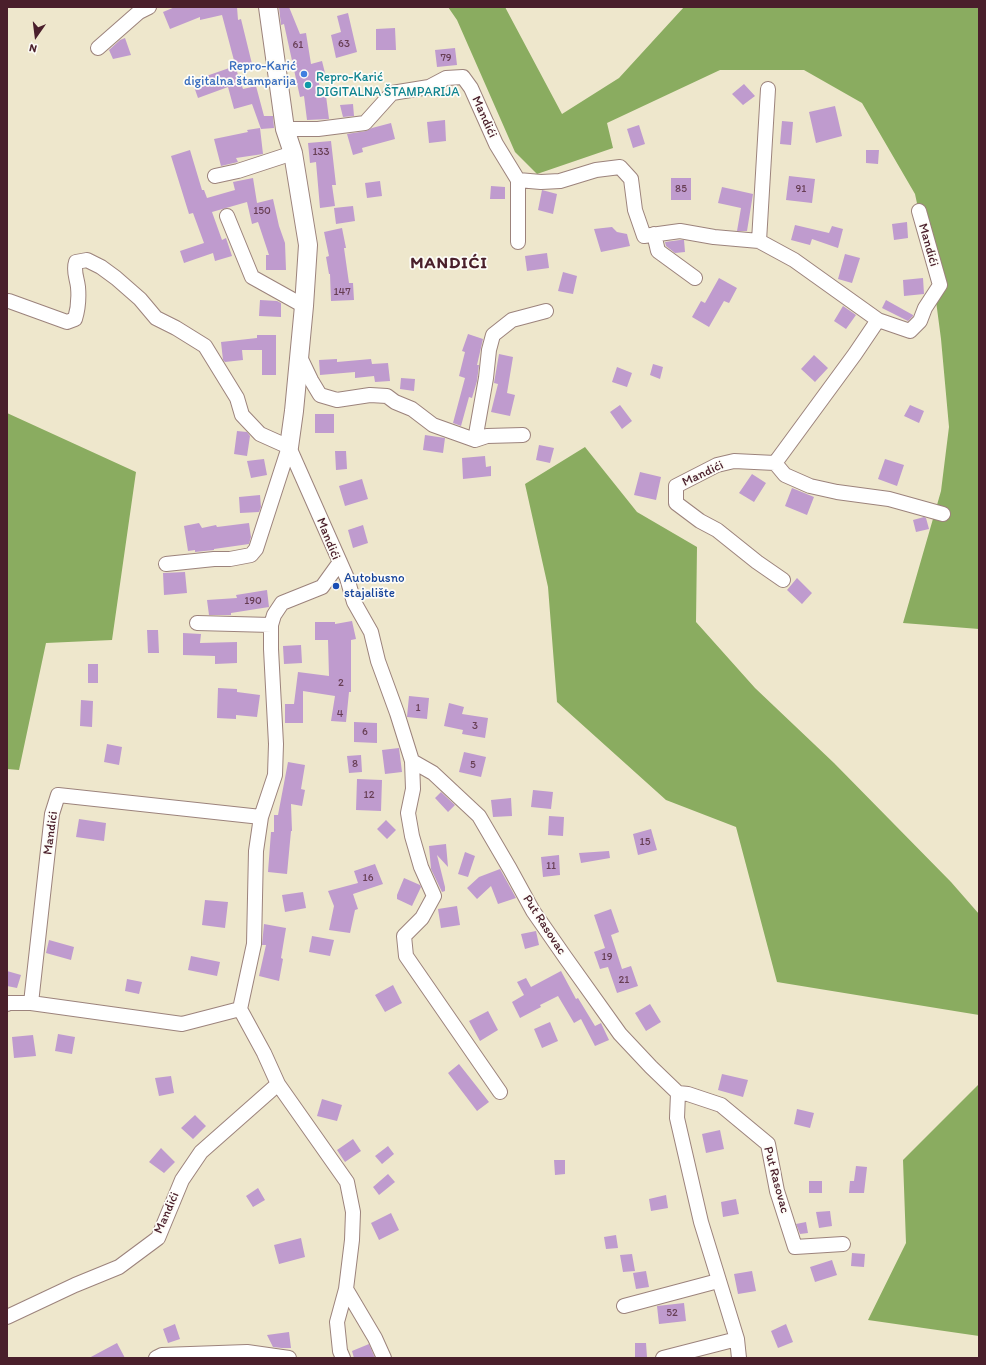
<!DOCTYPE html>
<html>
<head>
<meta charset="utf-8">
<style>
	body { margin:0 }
	#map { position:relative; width:986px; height:1365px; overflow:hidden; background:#eee7cc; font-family:Itim,sans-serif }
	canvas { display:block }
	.frame { position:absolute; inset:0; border:8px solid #4a1f2b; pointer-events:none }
	.north { position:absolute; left:16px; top:16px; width:40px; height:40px; -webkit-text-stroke:3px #fdfcf7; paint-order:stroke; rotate:194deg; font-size:11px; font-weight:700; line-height:16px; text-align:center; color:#4a1f2b }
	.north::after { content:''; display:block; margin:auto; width:14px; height:18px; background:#4a1f2b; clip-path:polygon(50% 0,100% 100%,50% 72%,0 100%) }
</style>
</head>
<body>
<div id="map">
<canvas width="986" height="1365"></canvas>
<div class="frame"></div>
<div class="north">N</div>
</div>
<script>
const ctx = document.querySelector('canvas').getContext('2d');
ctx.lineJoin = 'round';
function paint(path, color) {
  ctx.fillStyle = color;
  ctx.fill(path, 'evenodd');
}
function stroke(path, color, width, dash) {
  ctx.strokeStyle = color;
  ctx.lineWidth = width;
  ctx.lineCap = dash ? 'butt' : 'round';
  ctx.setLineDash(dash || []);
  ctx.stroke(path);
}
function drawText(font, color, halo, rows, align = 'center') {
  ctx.font = font + ' Itim,sans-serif';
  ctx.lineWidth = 3.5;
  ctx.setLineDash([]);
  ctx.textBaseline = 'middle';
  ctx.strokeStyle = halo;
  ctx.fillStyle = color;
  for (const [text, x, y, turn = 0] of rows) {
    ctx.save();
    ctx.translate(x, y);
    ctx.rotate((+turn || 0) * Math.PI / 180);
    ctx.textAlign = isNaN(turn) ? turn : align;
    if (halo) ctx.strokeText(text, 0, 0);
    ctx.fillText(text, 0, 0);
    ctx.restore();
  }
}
const forest = new Path2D(`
	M448,7H505L562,114L619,78L684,7H979V629L903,623L941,491L949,427L941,339L933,278L915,194L862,103L804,70H720L607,123L613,148L537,174L515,152L457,20Z
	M7,413L136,472L112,640L46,643L19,770L7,769Z
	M585,447L637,512L697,547L696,622L755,688L834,763L951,882L979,914V1015L777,982L736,827L666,800L557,702L548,587L525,484Z
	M979,1084V1336L868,1320L906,1243L903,1160Z`);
const building = new Path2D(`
	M175,7H237L238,20L241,19L252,64L236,68L222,15L200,20V17L170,29L163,12Z
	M279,7H289L300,34L306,33L311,64L322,61L326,77L318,79L322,97L326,96L329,119L307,120L304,96L300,97L284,24L281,25Z
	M348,13L357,52L336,58L331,35L341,32L337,16Z
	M395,28L396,50H376V29Z
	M125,38L131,55L113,59L109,50L120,40Z
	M455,48L457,65L437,67L435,50Z
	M235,66L243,89L256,86L264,116H273L274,128L261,129L252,104L234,109L228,87L198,98L192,81Z
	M744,84L755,96L743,105L732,94Z
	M353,104L354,116L343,117L340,105Z
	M835,106L842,136L816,143L809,112Z
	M445,120L446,141L429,143L427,122Z
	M782,121L793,122L791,145L780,144Z
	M391,123L395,139L362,148L363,152L353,155L347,134L366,131L372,128Z
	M639,125L645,144L633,148L627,129Z
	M260,128L263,154L236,158L238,162L221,166L214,139L248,132L247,130Z
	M331,141L336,185H332L335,206L320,208L316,162L310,163L308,143Z
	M190,150L202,190H204L207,198L235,190L233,182L253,178L257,203L273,199L279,226L285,243L286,270H266V255H269L258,222L252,224L247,202L212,212L222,240L226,238L232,256L215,261L213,253L184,263L180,251L204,243L193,213L189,214L171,156Z
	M866,150H879L878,164L866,163Z
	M789,176L815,179L812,203L786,200Z
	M671,178H691V200H671Z
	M380,181L382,196L367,198L365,183Z
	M491,186L505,187V199H490Z
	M722,187L753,194L747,231H737L741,208L718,203Z
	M542,190L557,194L553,214L538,210Z
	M353,206L355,221L336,224L334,208Z
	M907,222L908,238L894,240L892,224Z
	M795,225L829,233L832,226L843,229L838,248L812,239L810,245L791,240Z
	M612,227L617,232L627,234L630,246L601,252L594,229Z
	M342,228L346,248H344L349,283H353L354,300L331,301L330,274H329L326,257L329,256L324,232Z
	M680,240H684L685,252L675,253L666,246L665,242Z
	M547,253L549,268L527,271L525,256Z
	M845,254L860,258L852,283L838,279Z
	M563,272L577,276L573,294L558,291Z
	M719,278L737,288L729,303L724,301L709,327L692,317L701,301L705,303Z
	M923,278L924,294L904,296L903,280Z
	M260,300L277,301L281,303V317L259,316Z
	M886,300L913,315V316L908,321L882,308Z
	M843,306L856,315L846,329L834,321Z
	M468,334L483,339L477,365H479L477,381L472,398L469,397L461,426L453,423L465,378L459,376L465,352L462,351Z
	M257,335H276V375H262V350H242L243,360L225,362L223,360L221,342L257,338Z
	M499,354L513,357L507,393L515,395L510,416L491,412L498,384L494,383Z
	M814,355L828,368L815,382L801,369Z
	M337,359V362L371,359L372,364L388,363L390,381L375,382L374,376L355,378V372L320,375L319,360Z
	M653,364L663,367L660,379L650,375Z
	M617,367L632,373L627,387L612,382Z
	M401,378L415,379L414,391L400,389Z
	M620,405L632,421L622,429L610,412Z
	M910,405L924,411L919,423L904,416Z
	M315,414H334V433H315Z
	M237,431L247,432L250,436L247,456L234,454Z
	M425,435L445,438L443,453L423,450Z
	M539,445L554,448L550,463L536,460Z
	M335,451H346L347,469L336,470Z
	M485,456L486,467L491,466V476L463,479L462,458Z
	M264,459L267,475L251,478L247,461Z
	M885,459L904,465L897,486L878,479Z
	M640,472L661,477L656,500L634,495Z
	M752,474L766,483L754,502L739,493Z
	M362,479L368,499L345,506L339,486Z
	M792,488L814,497L807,515L785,506Z
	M260,495L261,507L259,512L240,513L239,497Z
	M924,517L926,518L929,529L916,532L913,520Z
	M199,523L202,528L216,525L217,527L249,523L251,537L249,544L214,549V550L195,552V550L188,551L184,526Z
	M363,525L368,543L353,548L348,530Z
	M185,572L187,593L164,595L163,573Z
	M797,578L812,593L802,604L787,590Z
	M267,590L269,607L231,613V615H209L207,600L237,598L236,595Z
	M352,621L356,639L351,640V692H349L346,722L331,721L335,696L303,691V723H285V704H294L298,672L329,676L328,640H315V622H335V624Z
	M147,630H158L159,653H148Z
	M183,633L201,634L200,643L237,642V663L215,664V656L183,655Z
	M301,645L302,663L284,664L283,646Z
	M88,664H98V683H88Z
	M218,688L237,689V692L260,695L257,717L236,715V719L217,718Z
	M409,696L429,698L427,719L407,717Z
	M81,700L93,701L92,727L80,726Z
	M449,703L464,707L462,714L488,718L485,738L462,734L463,730L444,726Z
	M354,722L377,723V743L354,742Z
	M107,744L122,747L119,765L104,762Z
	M399,748L402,772L385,774L382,750Z
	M464,752L486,757L481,777L459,772Z
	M361,755L362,772L349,773L347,756Z
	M288,762L305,765L301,789L305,790L302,806L291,804L292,831H291L287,874L268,872L271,832H274V815H278Z
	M357,779L382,780L381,811L356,810Z
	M533,790L553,792L551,809L531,807Z
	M441,792L455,805L448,812L435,798Z
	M511,798L512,816L493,817L491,800Z
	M549,816L564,817L563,836L548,835Z
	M79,819L106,823L104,841L76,837Z
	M386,820L396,830L387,839L377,829Z
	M651,829L657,850L638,855L633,834Z
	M446,844L448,867L437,855L445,887V891L442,892L431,869L429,846Z
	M609,851L610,858L581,863L579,853Z
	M465,852L475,856L468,877L458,874Z
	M559,855L560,875L543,877L541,857Z
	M375,864L383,884L353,894L358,909L355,910L350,933L329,930L334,906L328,891L358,883L354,871Z
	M500,869L516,898L498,904L491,886L477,899L467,888L479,877Z
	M404,878L420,885L421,887L412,906L397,899V895Z
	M303,892L306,908L285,912L282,895Z
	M205,900L228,902L225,928L202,925Z
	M457,906L460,925L441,928L438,909Z
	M611,909L619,932L611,935L622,969L631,966L638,986L617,993L608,967L600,969L594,952L605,948L594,915Z
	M264,924L286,928L281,958L283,959L279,981L259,976L266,945H262Z
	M536,931L539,945L525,949L521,934Z
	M312,936L334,940L330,956L309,952Z
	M49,940L74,947L71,960L46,953Z
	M191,956L220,962L217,976L188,970Z
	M7,971L21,975L17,988L7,986Z
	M561,971L576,999L578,998L595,1026L601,1023L609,1040L595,1046L581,1019L574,1023L558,996L540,1005L541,1007L520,1018L512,1002L524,995L517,982L526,978L531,987Z
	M127,979L142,982L139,994L125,991Z
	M393,985L402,1003L385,1012L375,995Z
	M650,1004L661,1022L646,1031L635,1013Z
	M488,1011L498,1030L480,1041L469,1021Z
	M550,1022L558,1041L542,1048L534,1029Z
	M58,1034L75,1037L72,1054L55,1051Z
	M33,1035L36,1056L14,1058L12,1037Z
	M459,1064L489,1102L477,1111L448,1073Z
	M722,1074L748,1080L743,1097L718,1090Z
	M171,1076L174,1093L159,1096L155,1078Z
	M322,1099L342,1105L337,1121L317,1116Z
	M797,1109L814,1113L810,1128L794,1124Z
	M195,1115L206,1126L193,1139L181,1128Z
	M720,1130L724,1149L706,1153L702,1134Z
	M353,1139L361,1151L345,1162L337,1150Z
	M388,1146L394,1154L382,1164L375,1156Z
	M161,1148L175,1162L164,1173L149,1162Z
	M554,1160H565V1174L555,1175Z
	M856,1166L867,1167L864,1193H849L850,1181H854Z
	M388,1174L395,1182L379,1195L373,1187Z
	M809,1181H822V1193H809Z
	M258,1188L265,1200L253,1207L246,1196Z
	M666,1195L668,1208L651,1211L649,1199Z
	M736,1199L739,1214L723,1217L721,1202Z
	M830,1211L832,1226L819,1228L816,1212Z
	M391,1213L399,1230L379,1240L371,1223Z
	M806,1222L808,1233L800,1234L796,1224Z
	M616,1235L618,1248L606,1249L604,1237Z
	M301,1238L305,1257L279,1264L274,1245Z
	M852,1253L865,1254L864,1267L851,1266Z
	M632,1254L635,1271L623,1272L620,1255Z
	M832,1260L837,1275L815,1282L810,1267Z
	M646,1271L649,1287L636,1289L633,1273Z
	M752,1271L756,1291L738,1294L734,1274Z
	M684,1303L686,1321L659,1324L657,1306Z
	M175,1324L180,1339L168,1343L163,1329Z
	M786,1324L793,1342L778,1348L771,1331Z
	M289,1332L291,1348H282L273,1347L267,1335Z
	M117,1343L125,1358H89Z
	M635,1343H646L647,1357H635Z
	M369,1344L375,1358H354L352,1351Z`);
const minor = new Path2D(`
	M98,48L139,12L149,7
	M285,129H318L365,123L392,93L429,87L446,78L463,77L471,88L496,144L518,180L541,182L560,181L596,170L620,167L631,179L635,210L644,236L680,231L714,237L759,241L794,260L878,320L855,354L775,463
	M215,176L238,171L293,153
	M227,216L252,277L304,306
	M654,234L658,251L695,278
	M759,241L768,89
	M518,242V180
	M9,301L67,322L75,319C78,309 79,298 78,287C77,278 73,271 76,262L87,260L101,267L116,278L140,299L156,318L176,328L205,346L237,398L242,415L260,434L289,447L347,578L354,602L371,632L378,661L397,713L412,761L433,773L479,816L510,869L533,911L565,957L620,1034L651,1067L678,1093L677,1118L701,1222L737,1339L739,1358
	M878,320L910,331L920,321L925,308L940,285L919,211
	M299,355L311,380L320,395L337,400L370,395L387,396L395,402L412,409L433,425L475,440L487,436L523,435
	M475,440L486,378L489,350L493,335L512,320L546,311
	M775,463L734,461L717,465L676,486V503L700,521L717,530L757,562L783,580
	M775,463L785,475L810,486L837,492L889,499L943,514
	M340,562L322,587L282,603L274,615L271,625V649L276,744L275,775L261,817L256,851L254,944L240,1009L264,1053L278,1084L347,1182L353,1212L352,1240L346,1289L337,1322L340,1351L343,1358
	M166,564L214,559H230L251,555L256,549L289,447
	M197,623L271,625
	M412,761L413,789L408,813L412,836L421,867L434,896L422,918L404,936L406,956L500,1092
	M31,1003L52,814L58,795L261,817
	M7,1004L8,1003H31L182,1024L240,1009
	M678,1093L688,1094L721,1105L768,1144L777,1191L795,1247L843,1244
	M346,1289L375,1338L384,1358
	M624,1306L718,1281
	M7,1317L75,1285L119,1267L158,1238L182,1180L201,1152L278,1084
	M156,1358L162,1355L247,1352L289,1358
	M663,1358L737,1339`);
const tertiary = new Path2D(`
	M268,7L285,129L293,153L308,245L304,306L294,411L289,447`);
const markers = [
	[304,74,4,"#3f7fe0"],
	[308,85,4,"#0f9aa8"],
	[336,586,4,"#1a4fb4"]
];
const numberNames = [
	["63",344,44],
	["61",298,45],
	["79",446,58],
	["133",321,152],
	["85",681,189],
	["91",801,189],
	["150",262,211],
	["147",342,292],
	["190",253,601],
	["2",341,683],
	["1",418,708],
	["4",340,714],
	["3",475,726],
	["6",365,732],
	["8",355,764],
	["5",473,765],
	["12",369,795],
	["15",645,842],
	["11",551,866],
	["16",368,878],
	["19",607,957],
	["21",624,980],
	["52",672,1313]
];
const shopNames = [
	["Repro-Karić",296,67],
	["digitalna štamparija",296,82]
];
const cultureNames = [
	["Repro-Karić",316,78],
	["DIGITALNA ŠTAMPARIJA",316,93]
];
const streetNames = [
	["Mandići",484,117,66],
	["Mandići",928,245,74],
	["Mandići",703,474,-25],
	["Mandići",328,539,68],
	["Mandići",51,833,-82],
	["Put Rasovac",544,925,57],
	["Put Rasovac",776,1180,75],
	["Mandići",167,1213,-66]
];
const transitNames = [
	["Autobusno",344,579],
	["stajalište",344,594]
];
const districtNames = [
	["MANDIĆI",449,264]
];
paint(forest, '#8aac60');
paint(building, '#bf9bce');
stroke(minor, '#9c837c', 16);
stroke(tertiary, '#9c837c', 20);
stroke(minor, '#fff', 14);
stroke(tertiary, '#fff', 18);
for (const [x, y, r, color] of markers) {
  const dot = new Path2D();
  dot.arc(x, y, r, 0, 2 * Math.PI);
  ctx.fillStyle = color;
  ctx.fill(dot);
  stroke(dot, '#fdfcf7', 1.5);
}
drawText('11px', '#673e54', null, numberNames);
drawText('13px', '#366cbe', '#fdfcf7', shopNames, 'right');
drawText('13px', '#0d838f', '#fdfcf7', cultureNames, 'left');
drawText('13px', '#4a1f2b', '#fdfcf7', streetNames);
drawText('13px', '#164399', '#fdfcf7', transitNames, 'left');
ctx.letterSpacing = '1px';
drawText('bold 17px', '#4a1f2b', '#fdfcf7', districtNames);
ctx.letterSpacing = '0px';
</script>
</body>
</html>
